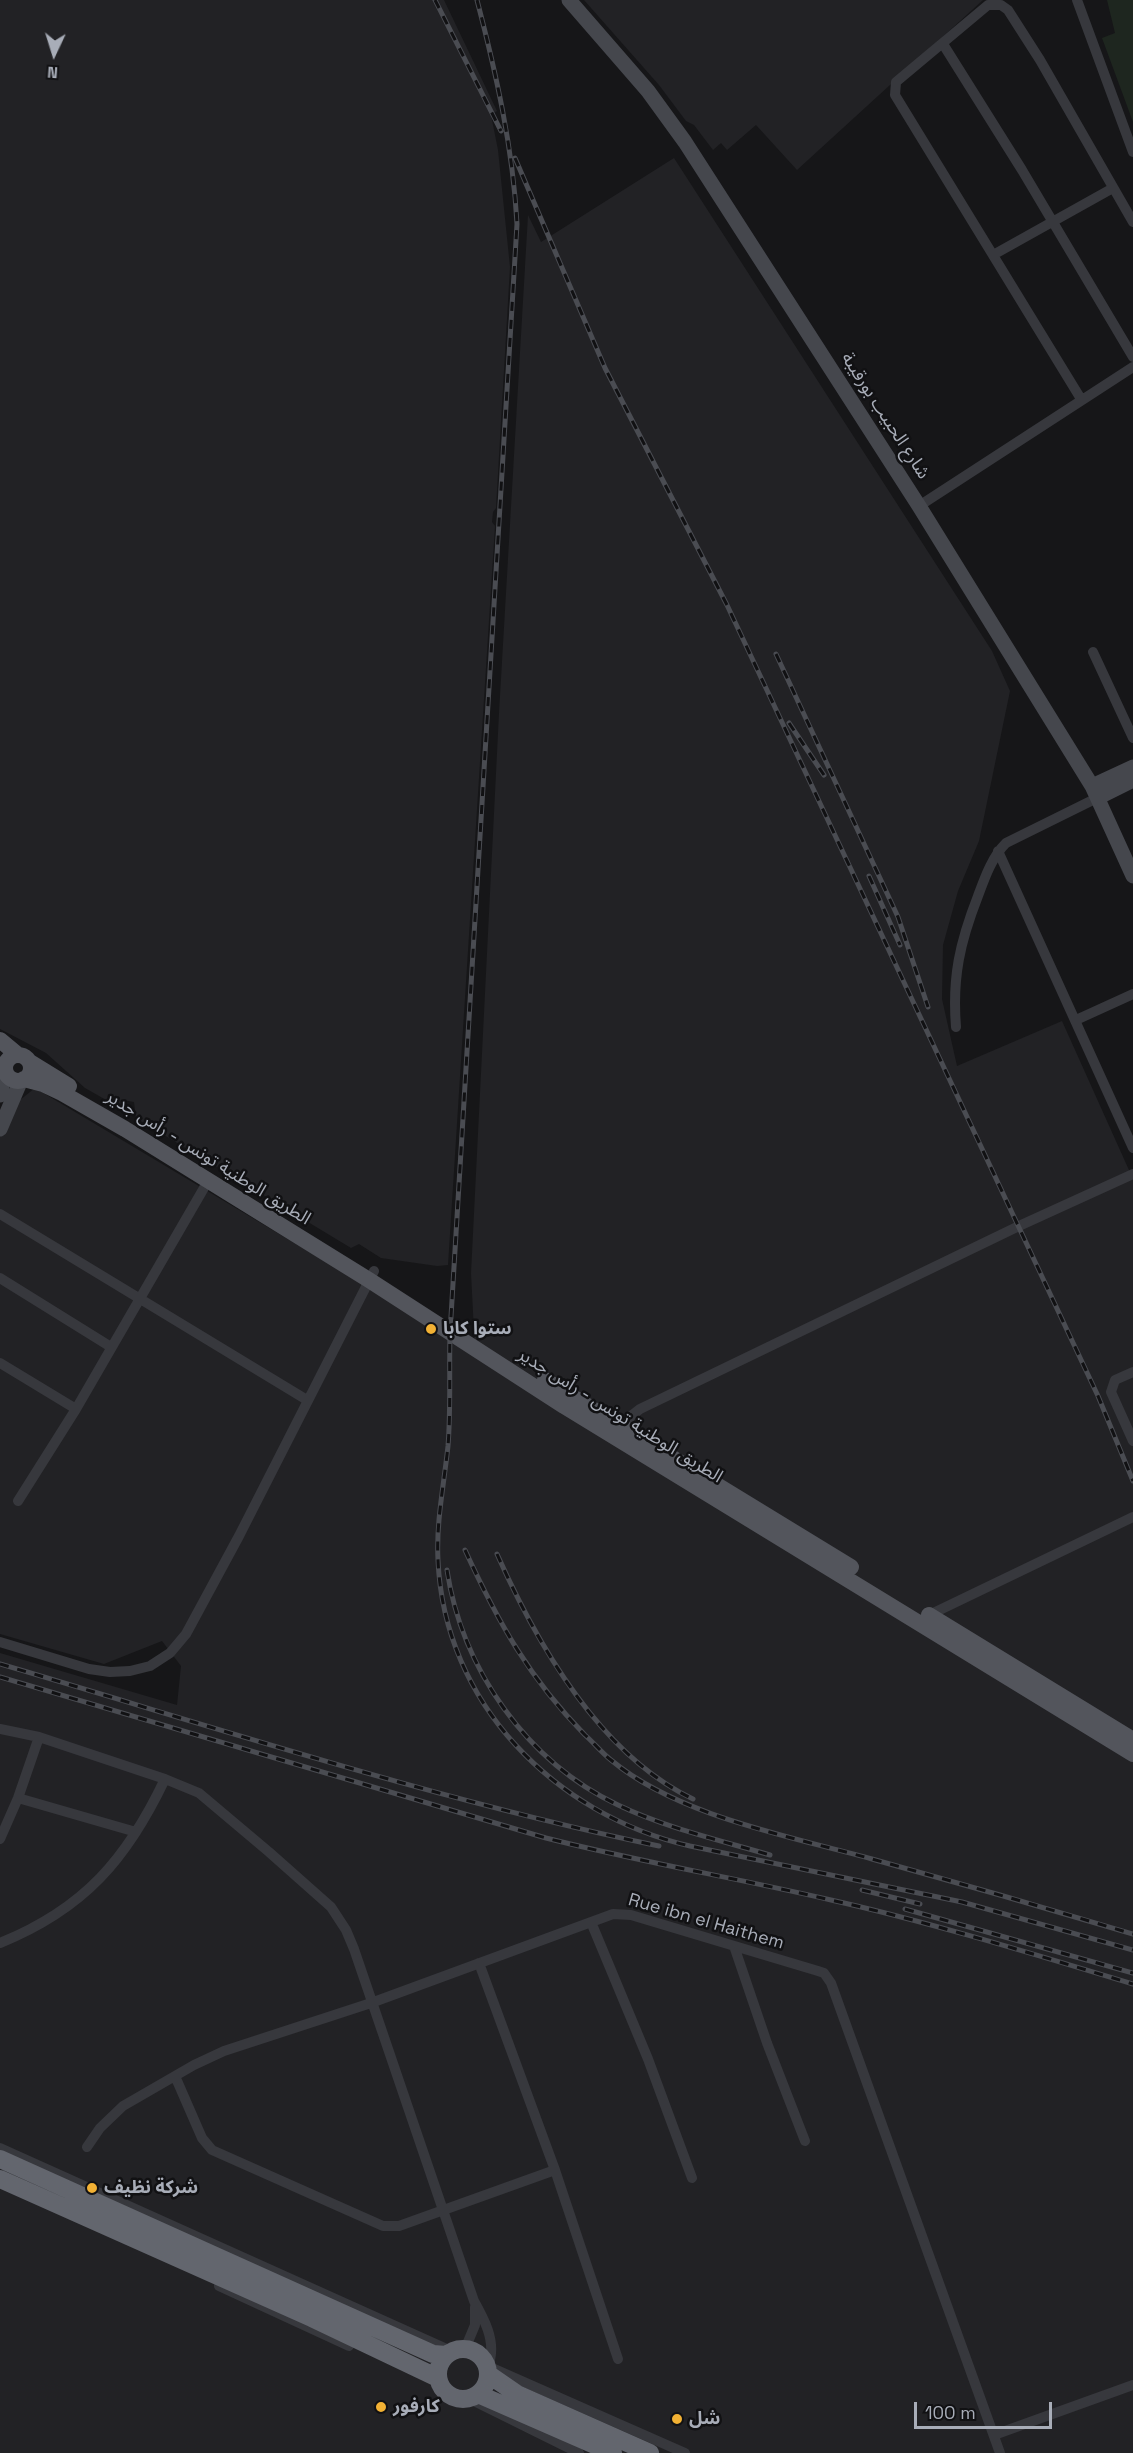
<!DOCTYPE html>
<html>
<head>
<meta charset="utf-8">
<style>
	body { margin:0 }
	#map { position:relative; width:1133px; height:2453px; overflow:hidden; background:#161618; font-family:"Space Grotesk",sans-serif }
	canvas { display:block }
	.north { position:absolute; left:24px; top:24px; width:60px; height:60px; -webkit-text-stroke:4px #111113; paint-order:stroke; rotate:184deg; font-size:16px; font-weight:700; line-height:24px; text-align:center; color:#a8adb8 }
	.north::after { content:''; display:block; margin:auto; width:21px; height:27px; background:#a8adb8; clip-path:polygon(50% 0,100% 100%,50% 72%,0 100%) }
	.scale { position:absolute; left:914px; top:2402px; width:138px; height:27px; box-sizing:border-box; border:3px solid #a8adb8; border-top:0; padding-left:8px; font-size:18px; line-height:21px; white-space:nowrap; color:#a8adb8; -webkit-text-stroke:4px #111113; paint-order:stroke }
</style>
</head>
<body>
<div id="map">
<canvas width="1133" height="2453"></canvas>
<div class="north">N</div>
<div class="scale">100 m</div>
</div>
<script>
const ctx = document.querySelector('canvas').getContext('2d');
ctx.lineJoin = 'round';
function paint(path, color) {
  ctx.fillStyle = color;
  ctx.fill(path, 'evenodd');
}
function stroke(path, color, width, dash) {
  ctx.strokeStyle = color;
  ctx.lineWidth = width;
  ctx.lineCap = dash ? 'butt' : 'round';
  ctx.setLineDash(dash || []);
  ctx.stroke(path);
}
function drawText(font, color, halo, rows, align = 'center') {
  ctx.font = font + ' "Space Grotesk","Noto Sans Arabic",sans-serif';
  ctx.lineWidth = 5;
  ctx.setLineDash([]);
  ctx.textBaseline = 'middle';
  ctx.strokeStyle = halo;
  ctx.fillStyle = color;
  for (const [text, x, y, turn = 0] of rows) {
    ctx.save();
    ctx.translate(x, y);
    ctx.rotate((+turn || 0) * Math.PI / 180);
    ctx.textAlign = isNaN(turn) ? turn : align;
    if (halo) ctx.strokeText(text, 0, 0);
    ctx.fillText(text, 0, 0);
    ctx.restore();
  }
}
const built = new Path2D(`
	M0,0H444L497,111L491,115L498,150L510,267L496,508L493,512L492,522L495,526L448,1265L437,1266L381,1258L359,1244L351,1248L136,1118L134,1102L123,1100L122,1109L85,1088L46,1053L0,1029Z
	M584,0H983L797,170L756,125L727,150L721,143L713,150L694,125L686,121L659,85Z
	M674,158L992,651L1010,691L979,841L958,891L943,945L942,999L957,1066L1062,1021L1133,1179V2453H0V1653L177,1705L181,1666L162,1641L104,1664L0,1634V1126L15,1104L35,1088L475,1351L471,1273L499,713L528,215L541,242Z`);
const green = new Path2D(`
	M1107,0H1133V122L1102,38L1115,33Z`);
const street = new Path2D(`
	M1077,0L1133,152
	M943,44L1022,170L1133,357
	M993,255L1113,188
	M1081,399L895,95L896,82L988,5H1001L1008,10L1040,60L1133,222
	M919,506L1133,367
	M1093,652L1133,738
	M998,851L1133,1148
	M1076,1020L1133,994
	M956,1027C952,977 960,942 978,896C985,877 992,857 1006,843L1099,797
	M0,1214L307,1400
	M0,1278L111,1347
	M0,1363L76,1409
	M1133,1372L1115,1380L1111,1392L1133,1441
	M621,1431L631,1416L640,1409L1019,1226L1133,1174
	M18,1501L76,1409L208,1181
	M925,1617L1133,1517
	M0,1642L89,1669L110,1672L130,1671L150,1666L170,1653L186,1634L239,1536L374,1271
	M0,1729L39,1737L165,1779L199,1793L269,1852L331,1907L346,1930L354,1949L474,2301C484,2319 495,2339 490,2360L486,2363
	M18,1798L136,1832
	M0,1839L18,1798L39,1737
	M591,1922L648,2059L692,2178
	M0,1943C84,1909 127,1859 165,1779
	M734,1946L767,2043L805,2141
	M479,1963L555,2170L618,2359
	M175,2076L202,2138L212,2150L383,2226H399L555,2170
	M87,2147L100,2128L123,2106L194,2065L224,2051L371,2003L613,1914L631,1915L818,1971L824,1973L831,1983L1000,2453
	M0,2148L449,2350
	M219,2286L349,2346
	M465,2349L475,2325V2307
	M490,2367L685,2453
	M468,2398L579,2453
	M994,2435L1133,2385`);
const secondary = new Path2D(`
	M569,0L648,91L685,142L919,506L1092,786L1133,876
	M1092,786L1133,767
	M1099,797L1133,780
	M0,1095L5,1071
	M0,1129L21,1080`);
const primary = new Path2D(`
	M0,1040L18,1055
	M5 1068a13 13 0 1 1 26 0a13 13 0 1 1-26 0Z
	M30,1062L69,1086
	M24,1079L43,1084L62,1093L125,1129L369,1280L564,1406L1133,1754
	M545,1380L851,1567
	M929,1615L1133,1740`);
const highway = new Path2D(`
	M0,2159L433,2354L446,2355
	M0,2179L312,2318L438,2378
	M438 2374a25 25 0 1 1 50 0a25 25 0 1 1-50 0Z
	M488,2374L517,2394L650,2453
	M478,2394L613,2453`);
const rail = new Path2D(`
	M435,0L501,131
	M477,0C496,73 513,148 517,224L450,1333C449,1370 451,1409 448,1446C444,1484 436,1522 438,1560C444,1703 555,1815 690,1846L962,1902L1133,1950
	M515,158L605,368L727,605L1098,1396L1133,1481
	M776,654L898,917L928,1007
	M789,723L824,775
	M869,876L900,945
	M465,1550C498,1622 529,1678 585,1735C594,1743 602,1753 611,1760C678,1816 789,1836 872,1859C959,1883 1046,1908 1133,1934
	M497,1554C537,1644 600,1755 693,1799
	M447,1570C462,1669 527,1762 618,1805C666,1828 719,1840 770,1855
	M0,1664C218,1728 436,1800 659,1846
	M0,1677L546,1838C640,1862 736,1878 831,1900C933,1923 1033,1954 1133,1984
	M862,1890L920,1904
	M905,1909L1133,1973`);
const markers = [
	[431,1329,6,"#f2b134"],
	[92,2188,6,"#f2b134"],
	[381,2407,6,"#f2b134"],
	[677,2419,6,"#f2b134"]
];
const streetNames = [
	["شارع الحبيب بورقيبة",885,416,57],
	["الطريق الوطنية تونس - رأس جدير",208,1158,32],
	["الطريق الوطنية تونس - رأس جدير",620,1416,32],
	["Rue ibn el Haithem",706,1922,16]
];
const poiNames = [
	["ستوا كابا",443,1329],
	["شركة نظيف",104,2188],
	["كارفور",393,2407],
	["شل",689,2419]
];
paint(built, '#222225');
paint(green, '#1e261f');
stroke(street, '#37383d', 10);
stroke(secondary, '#45474d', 15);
stroke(primary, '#53555c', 16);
stroke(highway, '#63666e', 18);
stroke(rail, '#4a4c52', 5);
stroke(rail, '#111113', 3, [9]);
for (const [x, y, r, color] of markers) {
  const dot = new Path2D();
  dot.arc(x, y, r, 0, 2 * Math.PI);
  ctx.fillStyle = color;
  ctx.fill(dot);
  stroke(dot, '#111113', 2);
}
drawText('18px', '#a8adb8', '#111113', streetNames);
drawText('bold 18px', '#a8adb8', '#111113', poiNames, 'left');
</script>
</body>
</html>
